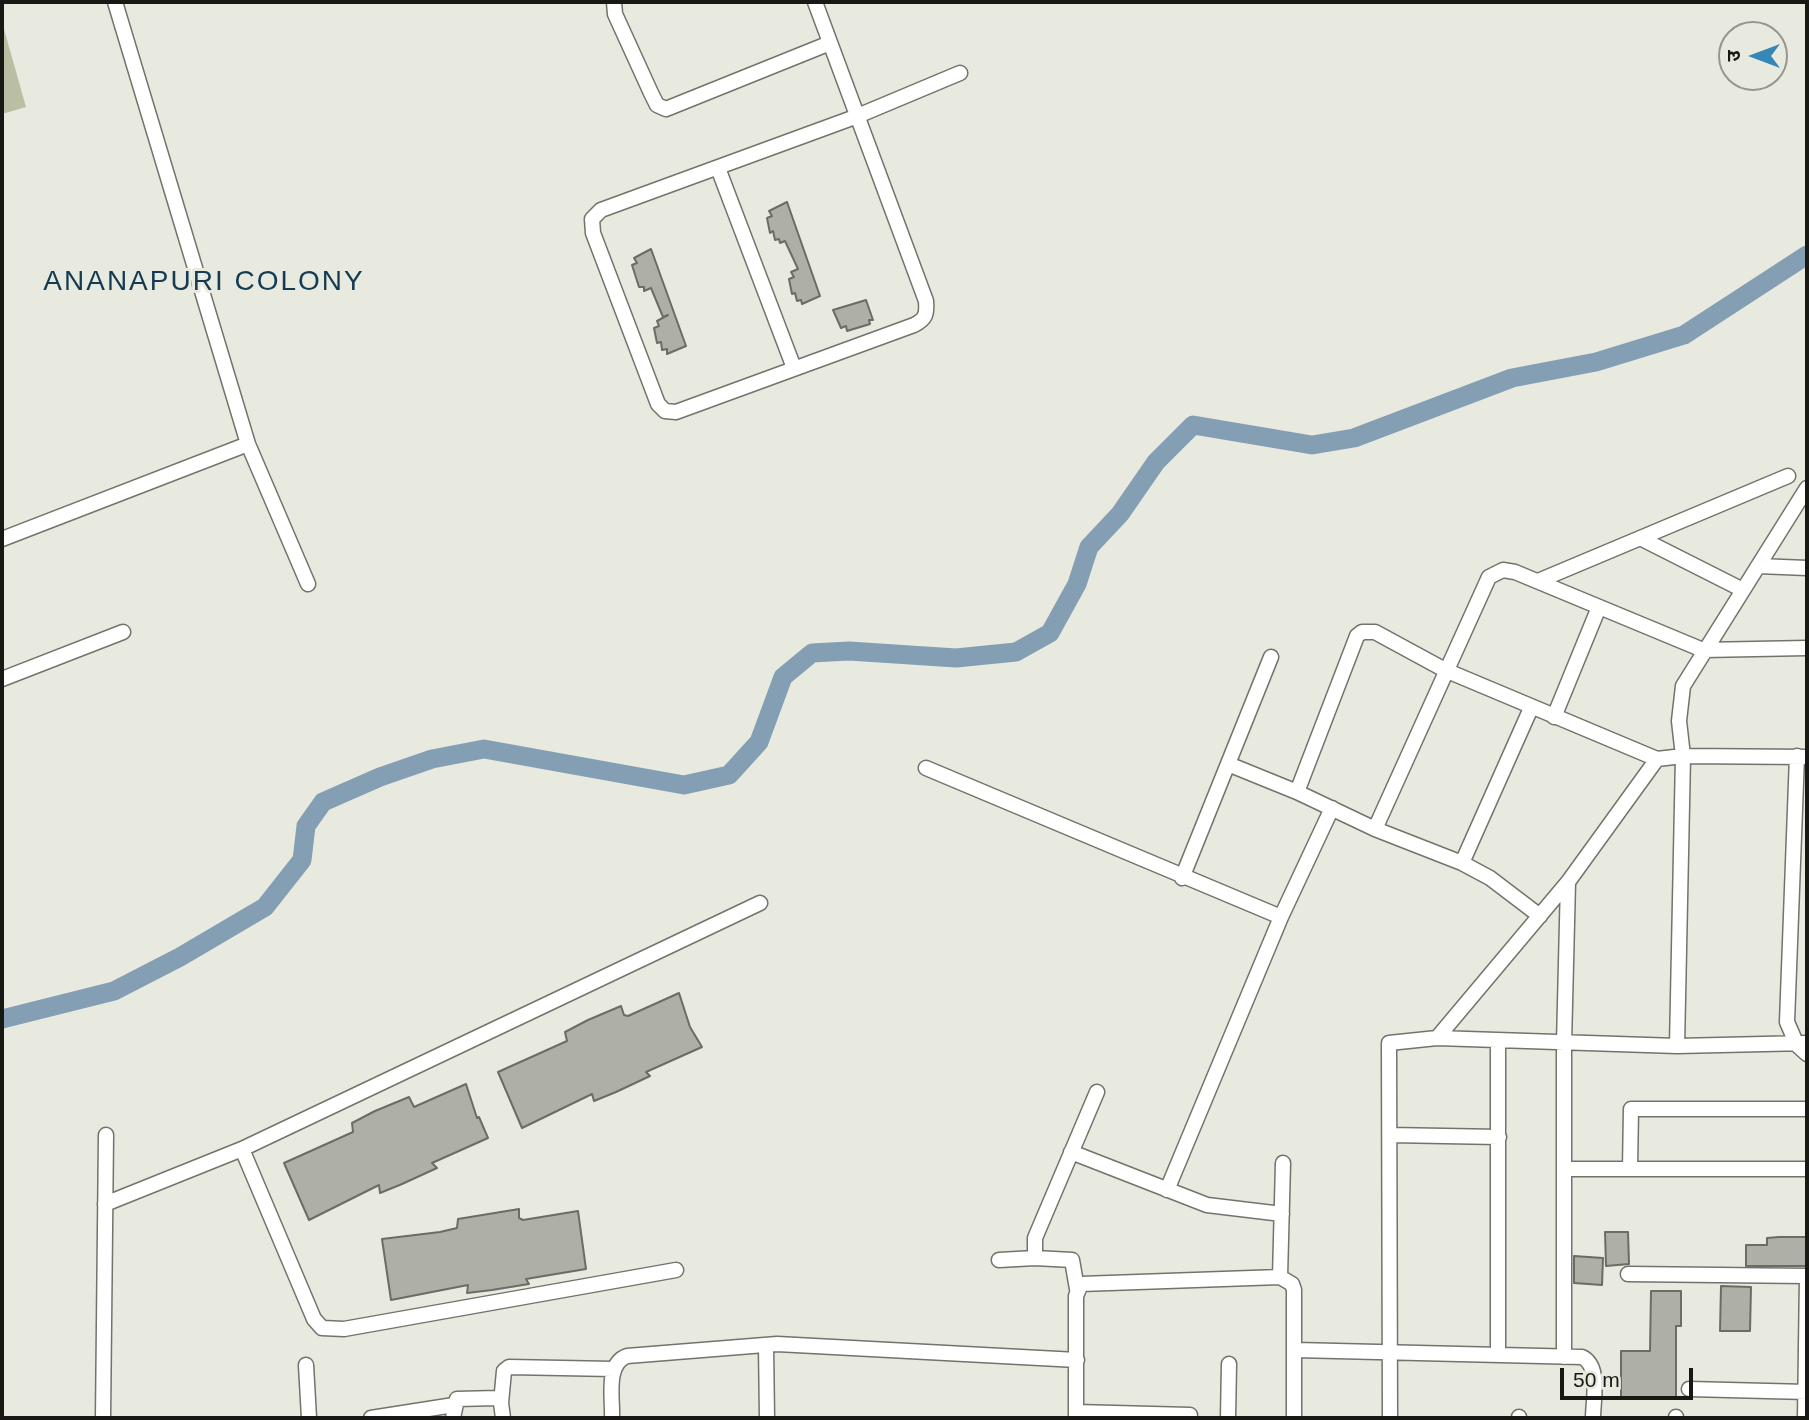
<!DOCTYPE html>
<html>
<head>
<meta charset="utf-8">
<style>
	body { margin:0 }
	#map { position:relative; width:1809px; height:1420px; overflow:hidden; background:#e8eae0; font-family:Helvetica,"Noto Sans Devanagari",sans-serif }
	canvas { display:block }
	.frame { position:absolute; inset:0; border:4px solid #181915; pointer-events:none }
	.north { position:absolute; left:1718px; top:21px; width:70px; height:70px; box-sizing:border-box; background:#e8eae0; border:2px solid #95968f; border-radius:50%; rotate:270deg; font-size:19px; font-weight:700; line-height:28px; text-align:center; color:#181915 }
	.north::after { content:''; display:block; margin:auto; width:24px; height:32px; background:#3686b7; clip-path:polygon(50% 0,100% 100%,50% 72%,0 100%) }
	.scale { position:absolute; left:1560px; top:1368px; width:133px; height:32px; box-sizing:border-box; border:4px solid #181915; border-top:0; padding-left:9px; font-size:21px; line-height:24px; white-space:nowrap; color:#181915; -webkit-text-stroke:5px #e8eae0; paint-order:stroke }
</style>
</head>
<body>
<div id="map">
<canvas width="1809" height="1420"></canvas>
<div class="frame"></div>
<div class="north">उ</div>
<div class="scale">50 m</div>
</div>
<script>
const ctx = document.querySelector('canvas').getContext('2d');
ctx.lineJoin = 'round';
function paint(path, color) {
  ctx.fillStyle = color;
  ctx.fill(path, 'evenodd');
}
function stroke(path, color, width, dash) {
  ctx.strokeStyle = color;
  ctx.lineWidth = width;
  ctx.lineCap = dash ? 'butt' : 'round';
  ctx.setLineDash(dash || []);
  ctx.stroke(path);
}
function drawText(font, color, halo, rows, align = 'center') {
  ctx.font = font + ' Helvetica,sans-serif';
  ctx.lineWidth = 6;
  ctx.setLineDash([]);
  ctx.textBaseline = 'middle';
  ctx.strokeStyle = halo;
  ctx.fillStyle = color;
  for (const [text, x, y, turn = 0] of rows) {
    ctx.save();
    ctx.translate(x, y);
    ctx.rotate((+turn || 0) * Math.PI / 180);
    ctx.textAlign = isNaN(turn) ? turn : align;
    if (halo) ctx.strokeText(text, 0, 0);
    ctx.fillText(text, 0, 0);
    ctx.restore();
  }
}
const green = new Path2D(`
	M2,22L26,107L2,114Z`);
const canal = new Path2D(`
	M2,1019L114,991L180,957L265,907L302,860L306,826L323,802L380,777L432,759L484,749L684,785L729,775L759,742L783,677L812,653L849,651L956,658L1016,652L1050,633L1077,584L1089,547L1120,514L1156,462L1193,425L1312,445L1354,438L1512,378L1596,362L1684,335L1807,255`);
const building = new Path2D(`
	M787,202L820,296L802,304L801,300L797,301L795,293L792,294L789,279L794,277L791,272L798,269L785,241L780,243L779,239L775,240L773,231L770,233L767,218L772,216L769,211Z
	M651,249L686,346L667,354V349L662,350L661,342L657,343L654,328L659,326L657,321L668,315L663,317L651,288L644,291V287H639L632,265L637,263L634,258Z
	M866,300L873,320H869L870,324L847,331L846,326L841,328L833,310Z
	M679,993L690,1027L702,1047L646,1072L650,1076L616,1092L594,1101L592,1094L522,1128L498,1072L567,1041L565,1032L588,1020L621,1006L624,1015L628,1016Z
	M466,1084L477,1118L479,1117L488,1138L432,1163L437,1168L402,1184L380,1193L379,1185L309,1220L284,1163L353,1132L352,1123L375,1111L409,1097L414,1107Z
	M519,1209V1218L523,1220L578,1211L586,1269L526,1279L529,1284L492,1290L467,1293L468,1285L391,1300L382,1239L440,1232L457,1228L458,1219Z
	M1605,1232H1628L1629,1264L1606,1266Z
	M1779,1237H1807V1266H1746V1245H1767V1238Z
	M1574,1256L1603,1258L1602,1285L1574,1283Z
	M1721,1286L1751,1287L1750,1331H1720Z
	M1651,1291H1681V1326H1676V1399H1621V1351H1650Z`);
const minor = new Path2D(`
	M115,2L248,444L308,584
	M614,2L615,14L651,93L657,105L666,109L830,43
	M815,2L926,301C927,314 926,319 914,325L676,412L665,411L658,404L593,233L592,219L601,210L855,117L960,73
	M718,168L794,368
	M1640,538L1743,590
	M2,539L248,444
	M1758,566L1807,568
	M1538,581L1788,476
	M2,679L123,632
	M1554,717L1599,607
	M1797,756L1787,1022L1797,1045L1807,1054
	M1228,764L1297,792
	M926,768L1281,917
	M1375,829L1297,792L1357,636L1362,632H1375L1445,670L1657,759
	M1462,863L1531,708
	M1182,878L1271,657
	M1540,916L1490,878L1462,863L1375,829L1489,577L1503,570L1515,572L1703,650L1807,648
	M1437,1038L1568,882L1657,759L1683,756L1807,757
	M1677,1046L1683,756L1679,721L1683,686L1807,488
	M1390,1135L1499,1137
	M242,1149L314,1319L322,1328L344,1329L676,1270
	M1071,1152L1207,1205L1282,1214
	M1564,1169H1807
	M1630,1169L1631,1109H1807
	M1167,1190L1281,917L1332,808
	M105,1204L242,1149L760,903
	M999,1260L1035,1258
	M1628,1274L1807,1276L1805,1418
	M1280,1277L1283,1163
	M1077,1289L1072,1260L1035,1258V1238L1097,1092
	M766,1345L767,1418
	M1296,1350L1582,1357C1601,1366 1593,1400 1593,1418
	M1498,1354V1042
	M1564,1357V1044L1568,882
	M306,1365L309,1418
	M1689,1389L1807,1392
	M501,1403L504,1371L509,1367L613,1369
	M1076,1412V1296L1081,1284L1280,1277L1292,1284L1294,1290V1418
	M1676,1417V1418
	M103,1418L106,1135
	M371,1418L454,1405
	M453,1418L457,1399L497,1398L501,1403L503,1418
	M612,1418C613,1399 605,1364 627,1356L777,1344L1077,1360
	M1076,1418V1412L1190,1415
	M1228,1418L1229,1364
	M1390,1418L1389,1043L1437,1038L1677,1046L1807,1043
	M1519,1418V1417`);
const quarterNames = [
	["ANANAPURI COLONY",204,282]
];
paint(green, '#babfa4');
stroke(canal, '#849fb3', 19);
paint(building, '#aeb0a7');
stroke(building, '#6b6d65', 2);
stroke(minor, '#72736b', 17);
stroke(minor, '#fff', 14);
ctx.letterSpacing = '2px';
drawText('28px', '#153b53', '#e8eae0', quarterNames);
ctx.letterSpacing = '0px';
</script>
</body>
</html>
